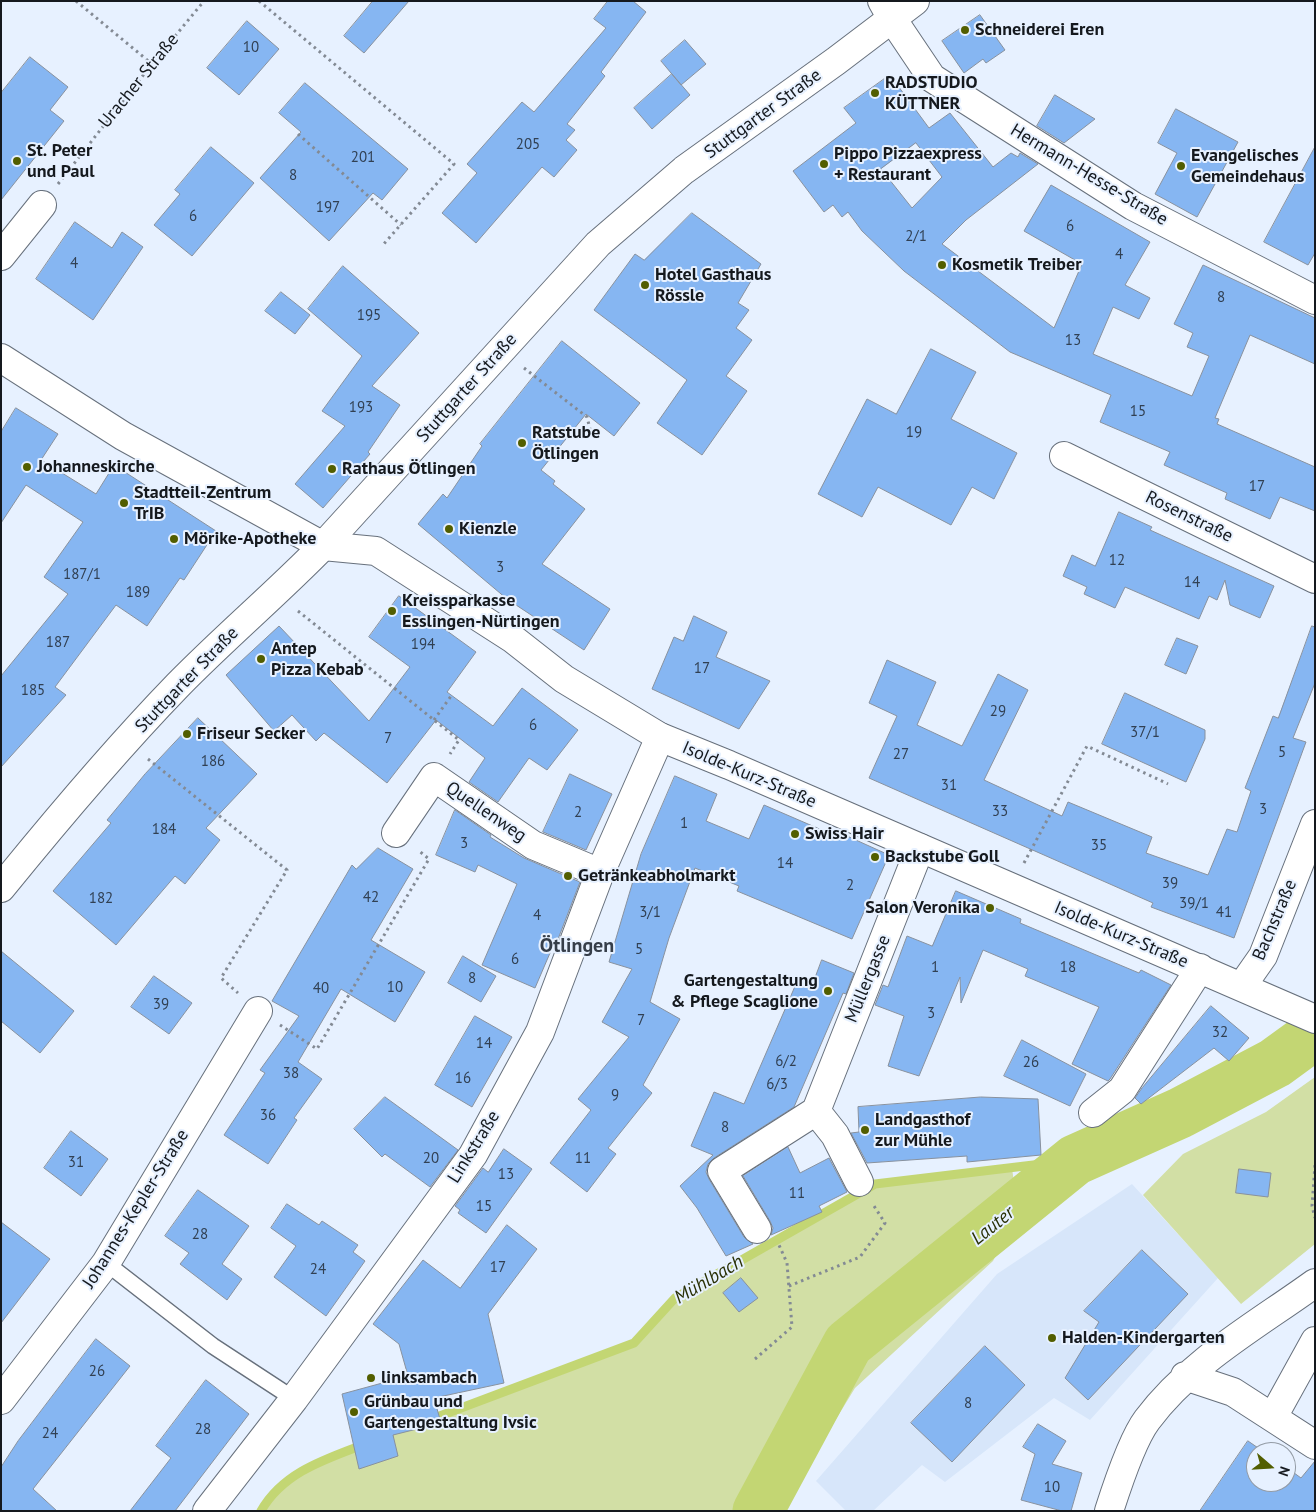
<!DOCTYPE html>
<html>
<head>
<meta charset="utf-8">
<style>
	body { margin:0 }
	#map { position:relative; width:1316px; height:1512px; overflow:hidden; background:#e7f1ff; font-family:"PT Sans",sans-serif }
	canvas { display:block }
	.frame { position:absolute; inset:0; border:2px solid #15191e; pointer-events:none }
	.north { position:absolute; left:1246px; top:1442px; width:50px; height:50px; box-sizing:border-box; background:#e7f1ff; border:1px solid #939ba5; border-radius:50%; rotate:109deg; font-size:14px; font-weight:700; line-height:20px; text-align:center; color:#15191e }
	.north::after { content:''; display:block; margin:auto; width:18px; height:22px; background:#525e00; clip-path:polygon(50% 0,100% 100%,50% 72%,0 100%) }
</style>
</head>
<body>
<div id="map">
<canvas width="1316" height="1512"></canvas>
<div class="frame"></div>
<div class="north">N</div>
</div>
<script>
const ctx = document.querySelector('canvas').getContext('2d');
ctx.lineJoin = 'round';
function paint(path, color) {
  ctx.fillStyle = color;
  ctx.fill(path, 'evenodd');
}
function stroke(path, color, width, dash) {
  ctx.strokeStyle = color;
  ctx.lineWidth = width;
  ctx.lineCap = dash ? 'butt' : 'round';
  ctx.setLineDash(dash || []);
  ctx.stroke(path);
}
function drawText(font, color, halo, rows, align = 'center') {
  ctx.font = font + ' "PT Sans",sans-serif';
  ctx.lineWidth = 4;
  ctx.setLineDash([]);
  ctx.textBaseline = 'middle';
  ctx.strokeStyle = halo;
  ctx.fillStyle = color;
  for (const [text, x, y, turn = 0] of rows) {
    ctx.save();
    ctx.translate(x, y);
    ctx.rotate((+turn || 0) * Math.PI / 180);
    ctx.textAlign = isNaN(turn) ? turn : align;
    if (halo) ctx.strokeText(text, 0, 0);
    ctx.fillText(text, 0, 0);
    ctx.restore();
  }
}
const built = new Path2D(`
	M1132,1184L1218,1278L1090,1420L1054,1398L945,1482L922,1465L873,1511H846L816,1481L997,1274Z`);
const green = new Path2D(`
	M1315,1077V1244L1241,1304L1143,1195L1183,1154L1266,1112Z
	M1012,1168L1014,1183L1036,1177L993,1261L855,1388L780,1511H261L269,1496L307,1466L634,1343L675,1298L875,1184Z`);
const stream = new Path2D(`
	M429,1420L634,1343L675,1298L875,1184L1075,1160
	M261,1511C283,1472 326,1459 365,1444`);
const river = new Path2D(`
	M758,1511L848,1344L1075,1160L1180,1113L1275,1063L1315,1034`);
const building = new Path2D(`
	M373,1H409L364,53L344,36Z
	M608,1H633L646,12L601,72L605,76L567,124L575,130L566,140L577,150L554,177L542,167L476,243L442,213L477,173L467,164L522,102L534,112L606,28L594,19Z
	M980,15L1005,50L986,63L983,59L964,73L942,41Z
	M247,21L279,49L239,95L207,68Z
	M685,40L706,64L681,85L661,61Z
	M30,57L68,87L50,110L64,121L1,200V93Z
	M672,74L690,95L652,129L634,108Z
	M890,75L929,128L950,113L993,167L1011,153L1018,157L1020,153L1038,164L966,220L942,244L1054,328L1082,264L1024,231L1051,185L1150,242L1125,285L1150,298L1139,319L1113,307L1093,354L1192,396L1209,356L1187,347L1193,333L1174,324L1203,265L1315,318V364L1250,335L1215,418L1219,419L1217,424L1315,467V511L1280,497L1270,519L1225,499L1227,493L1164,465L1170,452L1100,422L1111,395L1010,352L904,271L862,231L848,212L842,217L833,205L824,212L793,171L856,123L844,108ZM916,143L942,177L912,208L881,169Z
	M305,83L408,169L382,200L373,193L329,241L260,178L301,132L279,113Z
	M1055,95L1095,119L1064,143L1037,126Z
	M1176,109L1238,142L1197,217L1155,194L1177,153L1158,143Z
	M211,147L254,183L192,256L154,225L180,194L175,190Z
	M1315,147V253L1308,265L1264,242Z
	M692,213L761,264L738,303L749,310L736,328L752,340L726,376L747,391L702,455L657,423L687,380L594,310L635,254L644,260Z
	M75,222L112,248L122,232L143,247L93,320L36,279Z
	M343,266L419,333L372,386L400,405L368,452L370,454L323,508L295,484L345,426L322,411L362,356L308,309Z
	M281,292L310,315L295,334L265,311Z
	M562,341L640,403L614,436L586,414L541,470L555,481L553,484L585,509L542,564L610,609L584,650L507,599L418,524L443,494L447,498L482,446L480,444Z
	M931,349L976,372L951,419L1017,453L994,499L972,487L951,525L878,487L862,517L818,494L867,399L896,414Z
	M16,408L58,434L41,460L96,494L114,465L216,531L184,580L180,578L147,626L116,605L55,687L66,695L1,767V676L68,594L44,577L83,522L26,485L1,523V432Z
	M1119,512L1152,527L1150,530L1274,586L1260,618L1230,605L1225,580L1217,600L1209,596L1199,619L1125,587L1115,608L1084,594L1087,587L1063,576L1072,555L1095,566Z
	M399,596L476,652L447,692L493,726L522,688L578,730L547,770L529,758L498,802L469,782L485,758L436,720L387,783L324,733L316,741L292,715L274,731L226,675L279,626L369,721L410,667L369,637Z
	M694,616L727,632L716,657L770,681L739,729L652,689L674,637L683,641Z
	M1312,626L1315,627V683L1293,738L1306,742L1234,938L1151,907L1153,903L869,778L897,716L869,703L887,660L936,682L917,725L962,746L998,674L1028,690L984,780L1062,816L1068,802L1152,837L1146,853L1208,875L1227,829L1237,832L1251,791L1245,788L1273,716L1278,718Z
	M1177,638L1198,646L1186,674L1165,665Z
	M1125,693L1205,730V739L1186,782L1102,744Z
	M198,718L257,774L206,828L220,840L185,884L175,876L116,945L53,891L111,823L107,820L145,774Z
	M570,774L612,794L586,850L543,832Z
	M675,776L717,794L706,821L749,839L764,805L845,840L847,836L889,855L852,939L737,891L739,886L695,868L669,938L650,1002L680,1019L643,1085L652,1093L608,1148L616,1154L587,1192L550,1163L591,1110L578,1099L629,1037L602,1022L632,969L609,962L641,854Z
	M455,810L491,835L490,837L524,858L580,882L555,947L553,946L535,988L482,965L517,884L478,865L475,872L436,855Z
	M378,848L413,869L371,940L425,972L395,1022L341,989L298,1062L322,1079L294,1118L297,1120L268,1164L224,1135L265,1073L260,1070L299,1016L272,1001L352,865L356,869Z
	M956,891L1021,919L1020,923L1139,973L1141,970L1171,985L1110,1079L1108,1081L1072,1064L1099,1007L1025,976L1028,969L983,950L961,1003L960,977L919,1076L888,1066L904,1016L875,1005L883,985L888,987L907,936L932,946Z
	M1,951L74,1011L40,1053L1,1021Z
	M463,956L496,976L481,1002L448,983Z
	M822,960L854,973L846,994L843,993L794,1107L714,1158L708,1164L706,1172L709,1179L744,1237L753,1244L726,1256L697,1208L680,1186L713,1155L691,1146L714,1092L744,1104L799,977L813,982Z
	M154,976L192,1003L169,1034L131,1007Z
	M1211,1006L1249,1038L1229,1061L1214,1048L1141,1104L1135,1098L1142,1088Z
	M475,1016L512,1037L472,1107L435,1085Z
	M1022,1040L1086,1074L1070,1106L1004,1076Z
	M385,1097L458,1150L430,1187L385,1154L382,1157L354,1129Z
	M981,1097L1038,1099L1041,1155L967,1162V1156L867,1163L851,1133L859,1132L858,1107Z
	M71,1131L108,1159L81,1196L44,1168Z
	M788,1147L800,1173L829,1158L847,1192L819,1206L822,1212L771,1235L773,1228L770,1221L743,1176Z
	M504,1149L532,1169L486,1233L458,1213L460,1210L455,1206L483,1168L488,1172Z
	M1239,1169L1271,1173L1268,1197L1236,1193Z
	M198,1190L249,1226L222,1264L242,1279L227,1300L180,1264L189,1253L165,1236Z
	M287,1204L319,1225L322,1221L358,1245L353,1252L365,1261L326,1316L274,1277L296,1246L271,1228Z
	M1,1222L50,1259L1,1323Z
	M507,1225L537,1249L488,1314L504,1383L434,1398L441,1423L393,1435L398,1456L359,1469L342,1394L408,1376L399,1344L373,1324L423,1260L460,1288Z
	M1142,1250L1188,1294L1088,1400L1065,1378L1099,1322L1084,1311Z
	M741,1278L758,1298L739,1312L723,1293Z
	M96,1339L130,1366L33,1489L57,1511H1V1467L18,1441Z
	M985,1346L1025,1385L952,1462L911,1423Z
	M206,1380L249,1414L175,1511H130L171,1458L156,1446Z
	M1038,1424L1066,1441L1052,1464L1082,1473L1071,1511H1062L1021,1500L1035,1454L1023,1447Z
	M1248,1441L1264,1452H1256V1482H1286V1467L1301,1478L1315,1461V1511H1200Z`);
const path = new Path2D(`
	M76,1L152,64
	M259,1L454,164L382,246
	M298,134L401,225
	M58,184L152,64L204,1
	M524,368L587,417L590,429
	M298,611L459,740L450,754
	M434,720L451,696
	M148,759L287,870L221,978L238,993
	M1024,863L1087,746L1168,784
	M280,1025L317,1049L429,859L418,850
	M1315,1165L1312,1206L1315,1218
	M789,1286L860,1257L885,1223L874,1206
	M755,1359L792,1327L787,1263L779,1245`);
const service = new Path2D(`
	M106,1263L213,1346L294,1399`);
const minor = new Path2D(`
	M882,1L891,17L932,78L1133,206L1315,300
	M1,256L42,205
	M1064,456L1315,579
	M396,833L434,777L533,845L600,873
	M1242,986L1263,956L1315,824
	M816,1111L835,1135L859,1182
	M1093,1113L1122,1090L1200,968
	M757,1229L722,1171L816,1111L920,848
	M1185,1376L1233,1392L1315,1445
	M1,1400L106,1263L258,1011
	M1273,1417L1315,1341
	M207,1511L294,1399L473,1155L540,1032L600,873L660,737
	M1109,1511C1117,1486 1132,1440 1147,1420C1190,1362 1257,1325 1315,1283`);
const tertiary = new Path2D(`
	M1,358L123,436L323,546L376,551L513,639L564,679L660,737L729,765L1315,1019`);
const secondary = new Path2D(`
	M1,888C57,819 116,749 178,685C225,637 276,594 323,546L598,244L684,170L836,61L915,1`);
const markers = [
	[965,30,5,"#525e00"],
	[875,93,5,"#525e00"],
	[17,161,5,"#525e00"],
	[824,164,5,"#525e00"],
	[1181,166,5,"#525e00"],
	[942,265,5,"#525e00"],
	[645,285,5,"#525e00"],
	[522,443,5,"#525e00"],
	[27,467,5,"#525e00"],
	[332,469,5,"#525e00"],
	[124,503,5,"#525e00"],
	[449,529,5,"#525e00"],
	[174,539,5,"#525e00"],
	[392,611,5,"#525e00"],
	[261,659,5,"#525e00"],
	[187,734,5,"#525e00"],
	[795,834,5,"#525e00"],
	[875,857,5,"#525e00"],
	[568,876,5,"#525e00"],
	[990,908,5,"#525e00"],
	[828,991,5,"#525e00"],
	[865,1130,5,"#525e00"],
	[1052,1338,5,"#525e00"],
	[371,1378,5,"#525e00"],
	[354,1412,5,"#525e00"]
];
const numberNames = [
	["10",251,48],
	["205",528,145],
	["201",363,158],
	["8",293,176],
	["197",328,208],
	["6",193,217],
	["6",1070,227],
	["2/1",916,237],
	["4",1119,255],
	["4",74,264],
	["8",1221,298],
	["195",369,316],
	["13",1073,341],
	["193",361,408],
	["15",1138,412],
	["19",914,433],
	["17",1257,487],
	["12",1117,561],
	["3",500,568],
	["187/1",82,575],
	["14",1192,583],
	["189",138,593],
	["187",58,643],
	["194",423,645],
	["17",702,669],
	["185",33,691],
	["29",998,712],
	["6",533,726],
	["37/1",1145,733],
	["7",388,739],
	["5",1282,753],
	["27",901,755],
	["186",213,762],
	["31",949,786],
	["3",1263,810],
	["33",1000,812],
	["2",578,813],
	["1",684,824],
	["184",164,830],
	["3",464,844],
	["35",1099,846],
	["14",785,864],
	["39",1170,884],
	["2",850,886],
	["42",371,898],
	["182",101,899],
	["39/1",1194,904],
	["3/1",650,913],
	["41",1224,913],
	["4",537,916],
	["5",639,950],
	["6",515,960],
	["1",935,968],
	["18",1068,968],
	["8",472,979],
	["10",395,988],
	["40",321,989],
	["39",161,1005],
	["3",931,1014],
	["7",641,1021],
	["32",1220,1033],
	["14",484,1044],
	["6/2",786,1062],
	["26",1031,1063],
	["38",291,1074],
	["16",463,1079],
	["6/3",777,1085],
	["9",615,1096],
	["36",268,1116],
	["8",725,1128],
	["20",431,1159],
	["11",583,1159],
	["31",76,1163],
	["13",506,1175],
	["11",797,1194],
	["15",484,1207],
	["28",200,1235],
	["17",498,1268],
	["24",318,1270],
	["26",97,1372],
	["8",968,1404],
	["28",203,1430],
	["24",50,1434],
	["10",1052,1488]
];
const poiNames = [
	["Schneiderei Eren",975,30],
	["RADSTUDIO",885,83],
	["KÜTTNER",885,104],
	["St. Peter",27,151],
	["und Paul",27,172],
	["Pippo Pizzaexpress",834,154],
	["+ Restaurant",834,175],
	["Evangelisches",1191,156],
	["Gemeindehaus",1191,177],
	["Kosmetik Treiber",952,265],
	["Hotel Gasthaus",655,275],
	["Rössle",655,296],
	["Ratstube",532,433],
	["Ötlingen",532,454],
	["Johanneskirche",37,467],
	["Rathaus Ötlingen",342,469],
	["Stadtteil-Zentrum",134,493],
	["TrIB",134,514],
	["Kienzle",459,529],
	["Mörike-Apotheke",184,539],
	["Kreissparkasse",402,601],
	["Esslingen-Nürtingen",402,622],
	["Antep",271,649],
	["Pizza Kebab",271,670],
	["Friseur Secker",197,734],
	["Swiss Hair",805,834],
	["Backstube Goll",885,857],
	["Getränkeabholmarkt",578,876],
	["Salon Veronika",980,908,"right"],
	["Gartengestaltung",818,981,"right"],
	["& Pflege Scaglione",818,1002,"right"],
	["Landgasthof",875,1120],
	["zur Mühle",875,1141],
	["Halden-Kindergarten",1062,1338],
	["linksambach",381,1378],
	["Grünbau und",364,1402],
	["Gartengestaltung Ivsic",364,1423]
];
const streetNames = [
	["Uracher Straße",139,81,-51],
	["Stuttgarter Straße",763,114,-36],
	["Hermann-Hesse-Straße",1089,175,31],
	["Stuttgarter Straße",467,388,-48],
	["Rosenstraße",1189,517,26],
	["Stuttgarter Straße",187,680,-46],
	["Isolde-Kurz-Straße",749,775,23],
	["Quellenweg",486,812,34],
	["Bachstraße",1275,920,-67],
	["Isolde-Kurz-Straße",1121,935,23],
	["Müllergasse",868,979,-68],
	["Linkstraße",474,1147,-58],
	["Johannes-Kepler-Straße",136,1209,-58]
];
const waterNames = [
	["Lauter",993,1226,-39],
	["Mühlbach",709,1280,-31]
];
const quarterNames = [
	["Ötlingen",577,946]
];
paint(built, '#d7e6fa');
paint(green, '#d2dfa5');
stroke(stream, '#c3d673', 9);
stroke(river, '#c3d673', 51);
paint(building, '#86b6f2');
stroke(building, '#88919e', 1);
stroke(service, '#67707c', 18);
stroke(minor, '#67707c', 30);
stroke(tertiary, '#67707c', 30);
stroke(secondary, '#67707c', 30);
stroke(path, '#838a94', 3, [2.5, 4]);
stroke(service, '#fff', 15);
stroke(minor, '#fff', 28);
stroke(tertiary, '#fff', 28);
stroke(secondary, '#fff', 28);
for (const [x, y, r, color] of markers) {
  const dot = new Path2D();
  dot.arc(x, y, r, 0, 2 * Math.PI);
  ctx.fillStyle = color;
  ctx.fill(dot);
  stroke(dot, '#e7f1ff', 2);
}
drawText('15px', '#314053', null, numberNames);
drawText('bold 18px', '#15191e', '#e7f1ff', poiNames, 'left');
drawText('18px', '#15191e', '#e7f1ff', streetNames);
drawText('italic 19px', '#293005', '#e7f1ff', waterNames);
drawText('bold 20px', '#363e49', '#e7f1ff', quarterNames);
</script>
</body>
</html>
